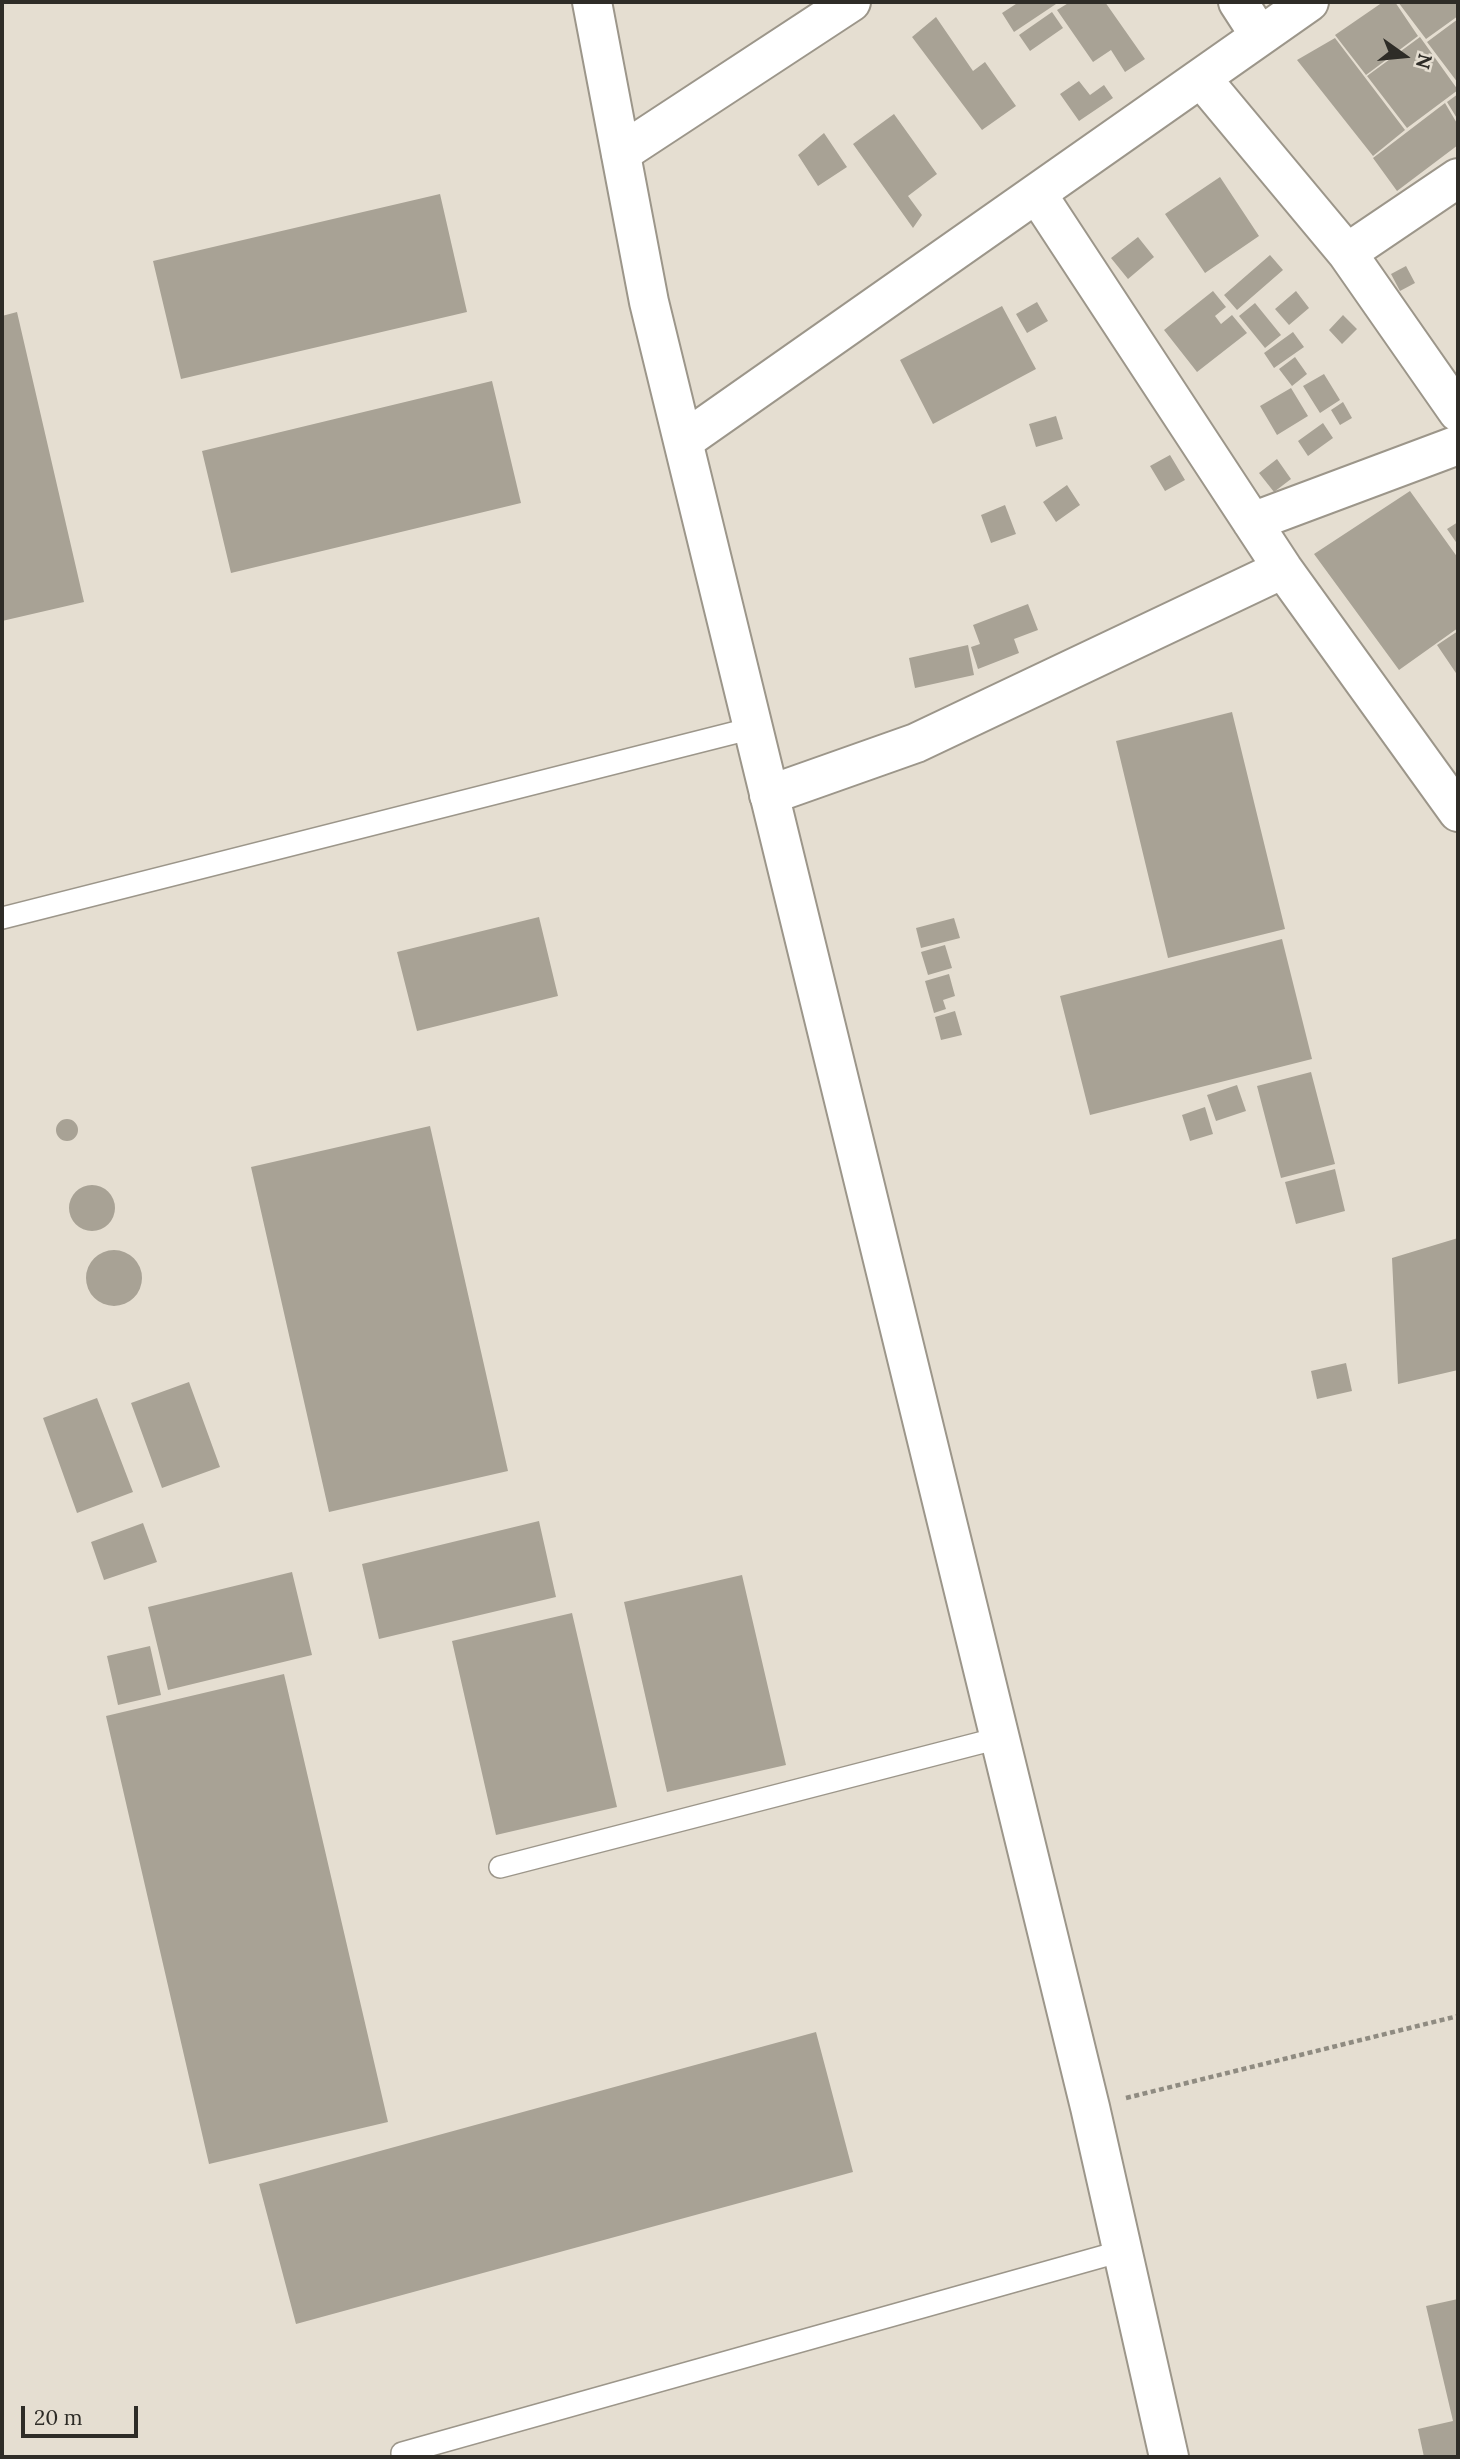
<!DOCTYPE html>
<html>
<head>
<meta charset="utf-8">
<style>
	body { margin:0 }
	#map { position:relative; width:1460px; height:2459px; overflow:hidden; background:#e5ded1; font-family:Lora,serif }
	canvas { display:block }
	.frame { position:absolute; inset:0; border:4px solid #2e2c27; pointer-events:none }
	.north { position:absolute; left:1369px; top:21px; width:70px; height:70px; -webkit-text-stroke:5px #e5ded1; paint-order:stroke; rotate:105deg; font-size:19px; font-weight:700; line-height:28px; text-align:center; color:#2e2c27 }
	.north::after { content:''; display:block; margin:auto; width:24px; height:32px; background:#2e2c27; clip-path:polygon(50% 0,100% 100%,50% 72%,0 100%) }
	.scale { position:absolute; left:21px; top:2406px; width:117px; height:32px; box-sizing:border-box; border:4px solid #2e2c27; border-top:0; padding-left:9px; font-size:21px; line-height:24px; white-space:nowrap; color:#2e2c27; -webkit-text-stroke:5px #e5ded1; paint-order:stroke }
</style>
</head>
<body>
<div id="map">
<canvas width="1460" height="2459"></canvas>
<div class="frame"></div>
<div class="north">N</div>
<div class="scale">20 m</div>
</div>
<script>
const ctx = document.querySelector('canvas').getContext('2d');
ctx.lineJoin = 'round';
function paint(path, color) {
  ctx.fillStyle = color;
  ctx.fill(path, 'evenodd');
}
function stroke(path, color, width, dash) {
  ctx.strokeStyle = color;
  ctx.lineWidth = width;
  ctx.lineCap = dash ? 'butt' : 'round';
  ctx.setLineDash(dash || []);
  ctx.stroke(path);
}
const building = new Path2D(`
	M1019,2H1059L1014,32L1002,13Z
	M1070,2H1105L1145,59L1125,72L1111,50L1093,62L1057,10Z
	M1383,2H1395L1418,36L1366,75L1335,35Z
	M1398,2H1458V16L1426,39Z
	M1052,12L1063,28L1030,51L1019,35Z
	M936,17L973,71L985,62L1016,106L982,130L912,37Z
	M1458,19V83L1427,42Z
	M1420,37L1458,90L1407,128L1367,76Z
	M1335,38L1405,130L1373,156L1297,60Z
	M1079,81L1090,95L1104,85L1113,98L1079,121L1060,94Z
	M1458,94V120L1447,102Z
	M1445,103L1458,125V145L1397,191L1373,158Z
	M894,114L937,174L908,196L922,215L913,228L853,144Z
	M824,133L847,167L818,186L798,155Z
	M1220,177L1259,236L1205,273L1165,214Z
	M440,194L467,312L181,379L153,261Z
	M1138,237L1154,257L1128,279L1111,258Z
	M1270,255L1283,270L1237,310L1224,295Z
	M1406,266L1415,283L1400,291L1391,274Z
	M1213,291L1226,307L1215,316L1221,324L1232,315L1247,333L1197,372L1164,330Z
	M1296,291L1309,308L1289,325L1275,309Z
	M1037,302L1048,321L1027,333L1016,314Z
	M1255,303L1281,335L1265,348L1239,316Z
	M1002,306L1036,369L933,424L900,360Z
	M17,312L84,602L2,621V316Z
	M1343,315L1357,329L1342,344L1329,330Z
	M1293,332L1304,347L1274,368L1264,353Z
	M1295,357L1307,374L1292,386L1279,369Z
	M1324,374L1340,400L1320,413L1303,386Z
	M492,381L521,503L231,573L202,451Z
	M1291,388L1308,416L1277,435L1260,406Z
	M1343,402L1352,418L1340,425L1331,410Z
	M1056,416L1063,439L1036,447L1029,424Z
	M1323,423L1333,438L1308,456L1298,441Z
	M1170,455L1185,480L1165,491L1150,466Z
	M1277,459L1291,479L1274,492L1259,473Z
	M1067,485L1080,505L1056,522L1043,502Z
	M1410,491L1458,558V628L1399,670L1314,554Z
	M1005,505L1016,534L991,543L981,515Z
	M1458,522V545L1447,529Z
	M1028,604L1038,630L1014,639L1019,653L978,669L971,647L980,644L973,625Z
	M1458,631V676L1437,645Z
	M968,645L974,675L915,688L909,658Z
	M1232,712L1285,929L1168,958L1116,741Z
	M539,917L558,996L417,1031L397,952Z
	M954,918L960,938L921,948L916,928Z
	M1282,939L1312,1059L1090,1115L1060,996Z
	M945,945L952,968L928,975L921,952Z
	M949,974L955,996L943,1000L946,1009L934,1013L925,981Z
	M955,1011L962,1035L941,1040L935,1017Z
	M1311,1072L1335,1164L1281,1178L1257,1086Z
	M1237,1085L1246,1111L1216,1121L1207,1095Z
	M1205,1107L1213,1134L1190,1141L1182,1115Z
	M56 1130a11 11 0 1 1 22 0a11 11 0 1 1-22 0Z
	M430,1126L508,1471L329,1512L251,1167Z
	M1335,1169L1345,1211L1296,1224L1285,1182Z
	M69 1208a23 23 0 1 1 46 0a23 23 0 1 1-46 0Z
	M1458,1238V1370L1398,1384L1392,1258Z
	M86 1278a28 28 0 1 1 56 0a28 28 0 1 1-56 0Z
	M1346,1363L1352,1391L1317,1399L1311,1371Z
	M189,1382L220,1467L162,1488L131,1403Z
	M97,1398L133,1492L77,1513L43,1418Z
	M539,1521L556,1597L379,1639L362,1564Z
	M143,1523L157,1562L104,1580L91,1542Z
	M292,1572L312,1655L168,1690L148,1607Z
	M742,1575L786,1765L667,1792L624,1602Z
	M572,1613L617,1807L496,1835L452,1641Z
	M150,1646L161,1695L118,1705L107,1656Z
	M284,1674L388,2122L209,2164L106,1716Z
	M816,2032L853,2172L296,2324L259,2184Z
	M1458,2299V2457H1424L1418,2429L1453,2421L1426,2306Z`);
const path = new Path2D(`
	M1126,2098L1458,2016`);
const lane = new Path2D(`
	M2,918L753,728
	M500,1867L999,1738
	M402,2453L1122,2251`);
const street = new Path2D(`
	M1238,2L1260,36
	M1201,78L1347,253L1458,412
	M621,153L851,2
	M1037,194L1283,569L1458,812
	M1347,253L1458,178
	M685,440L1309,2
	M1252,522L1458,445
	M769,795L916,743L1283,569`);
const secondary = new Path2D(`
	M592,2L649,302L1090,2107L1169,2457`);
paint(building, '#a8a295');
stroke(lane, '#9c968a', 24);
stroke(street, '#9c968a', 42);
stroke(secondary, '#9c968a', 42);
stroke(path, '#8f8b81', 4.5, [5, 3.5]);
stroke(lane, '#fff', 21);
stroke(street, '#fff', 38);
stroke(secondary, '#fff', 38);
</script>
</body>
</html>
